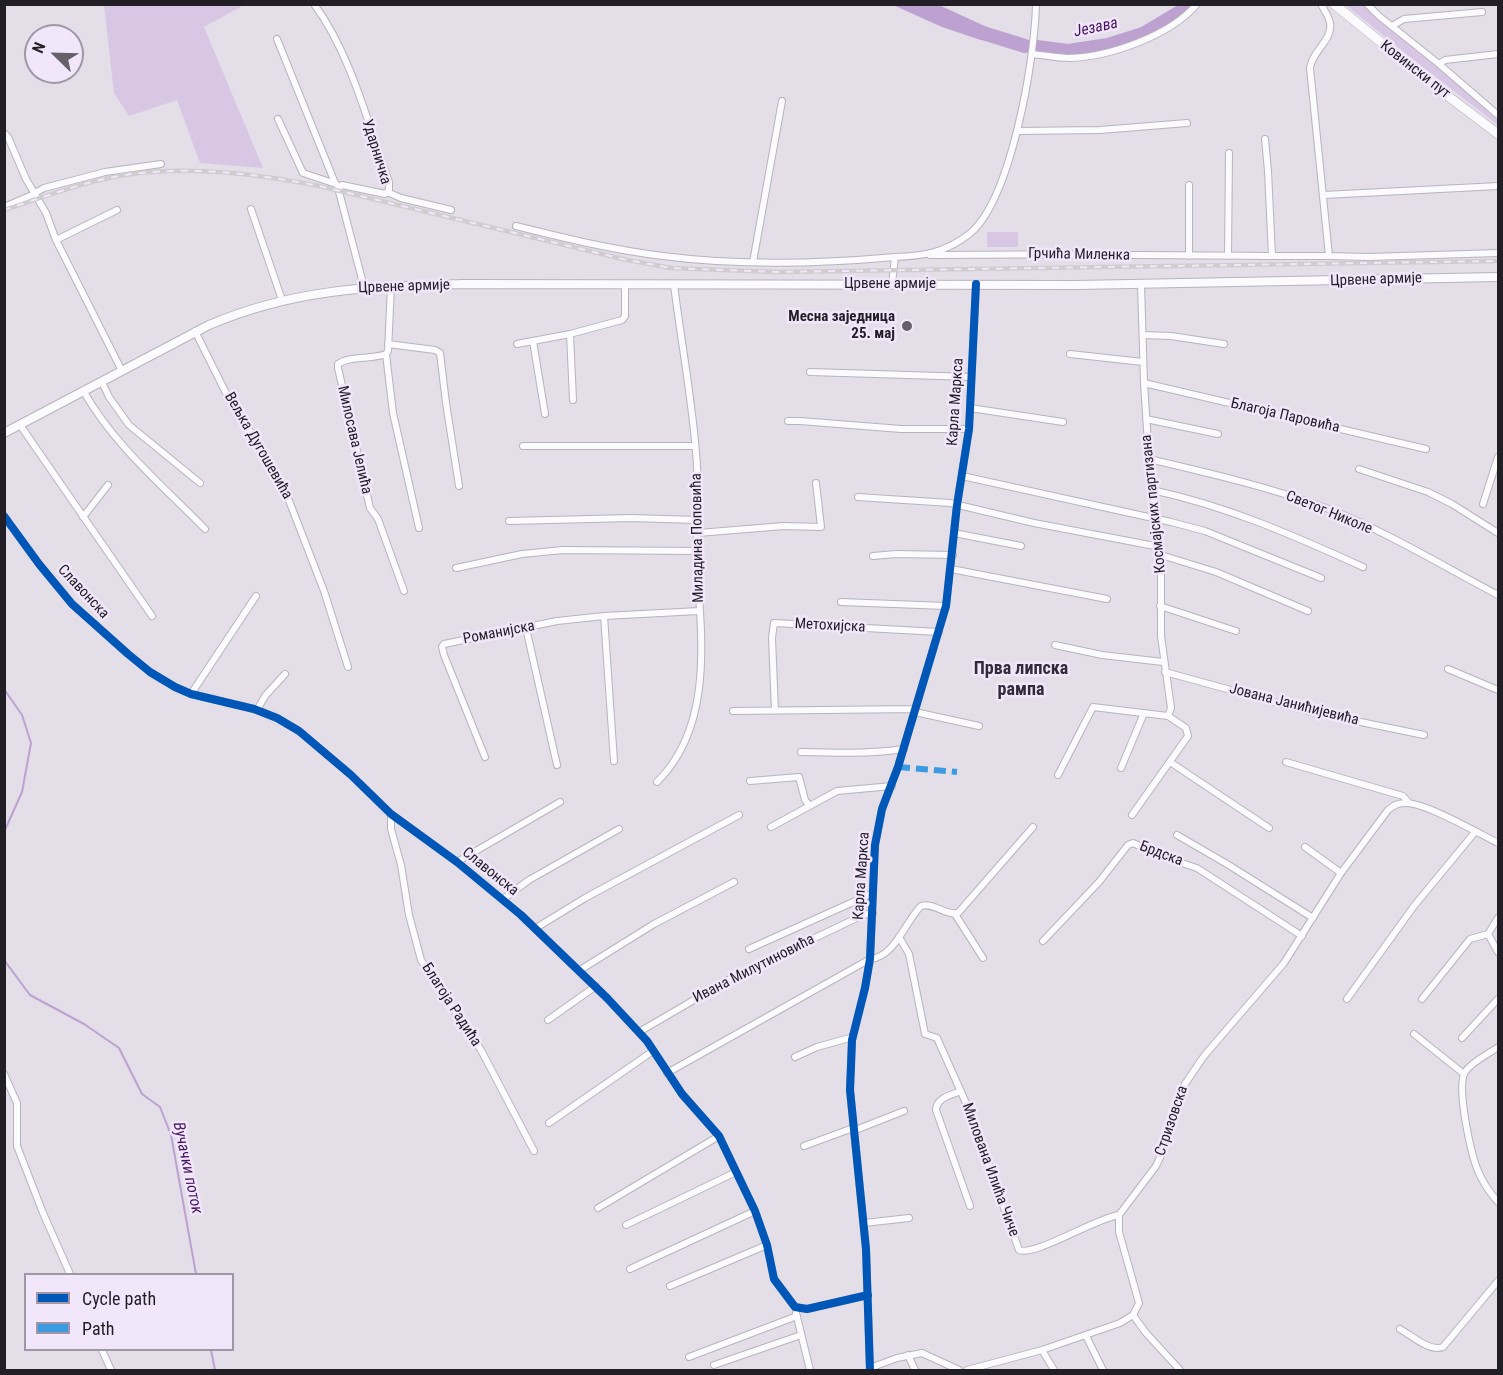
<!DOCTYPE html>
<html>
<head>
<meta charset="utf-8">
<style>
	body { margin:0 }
	#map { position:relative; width:1503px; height:1375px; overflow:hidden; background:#e3dee8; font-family:"Roboto Condensed",sans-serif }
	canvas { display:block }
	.frame { position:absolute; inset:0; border:6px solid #221e25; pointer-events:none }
	.legend { position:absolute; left:24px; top:1273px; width:210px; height:78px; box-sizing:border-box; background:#f2e7fa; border:2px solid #9f97a5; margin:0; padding:8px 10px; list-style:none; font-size:18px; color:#221e25 }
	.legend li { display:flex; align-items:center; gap:12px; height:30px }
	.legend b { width:30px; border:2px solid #9f97a5 }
	.north { position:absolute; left:24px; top:24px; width:60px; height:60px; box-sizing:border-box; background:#f2e7fa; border:2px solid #9f97a5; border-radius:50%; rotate:293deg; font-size:16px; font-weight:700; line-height:24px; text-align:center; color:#221e25 }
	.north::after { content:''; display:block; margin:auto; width:21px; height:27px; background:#666169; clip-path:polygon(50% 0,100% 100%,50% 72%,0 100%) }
</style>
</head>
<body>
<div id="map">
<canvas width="1503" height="1375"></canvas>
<div class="frame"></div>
<ul class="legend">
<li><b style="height:8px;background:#0057b8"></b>Cycle path</li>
<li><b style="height:8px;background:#3c9be0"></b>Path</li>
</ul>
<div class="north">N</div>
</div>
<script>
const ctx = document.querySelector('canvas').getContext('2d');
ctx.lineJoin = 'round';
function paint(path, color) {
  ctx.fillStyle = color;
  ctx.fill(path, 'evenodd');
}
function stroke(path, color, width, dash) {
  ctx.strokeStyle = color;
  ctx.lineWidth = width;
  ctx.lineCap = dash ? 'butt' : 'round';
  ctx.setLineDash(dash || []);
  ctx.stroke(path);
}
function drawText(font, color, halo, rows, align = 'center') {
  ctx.font = font + ' "Roboto Condensed",sans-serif';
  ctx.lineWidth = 5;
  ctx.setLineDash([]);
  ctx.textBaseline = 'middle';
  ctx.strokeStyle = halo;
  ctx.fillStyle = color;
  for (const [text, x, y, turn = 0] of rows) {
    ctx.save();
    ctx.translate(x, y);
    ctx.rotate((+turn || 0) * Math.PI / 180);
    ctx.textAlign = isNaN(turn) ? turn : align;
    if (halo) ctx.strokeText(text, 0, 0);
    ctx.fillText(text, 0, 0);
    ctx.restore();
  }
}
const green = new Path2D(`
	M104,5H244L204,27L263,168L200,163L177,100L129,116L114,93Z
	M1346,5H1363L1376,18L1429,60L1498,120V125L1405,53Z
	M987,232H1018V247H987Z`);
const water = new Path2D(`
	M893,5H939L989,28L981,40L942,27Z`);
const stream = new Path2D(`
	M4,689L22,715L31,743L22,792L4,832
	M4,960L30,995L84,1024L119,1048L142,1094L160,1107L171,1135L196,1274
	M211,1350L215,1370`);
const river = new Path2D(`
	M970,29L1025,46
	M1037,47L1068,51L1108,45L1143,34L1185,9L1189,4`);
const street = new Path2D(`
	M314,4C351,54 368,124 389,182V190L385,194L342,185L338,188L364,287
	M1367,4L1379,16L1439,64L1498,115
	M1392,26L1404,19L1482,12
	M277,39L335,183
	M1032,54C1044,55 1057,58 1069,58C1109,57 1170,36 1197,4
	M1439,64L1445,60L1498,54
	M278,119L303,173L336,184
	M1017,131L1100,130L1187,123
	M4,133L8,137L26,179L46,213L56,240L122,371
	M1265,139L1268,171L1272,256
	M1189,185V256
	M387,192L401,198L451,210
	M1324,195L1498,186
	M4,207L30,196L44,188L105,172L161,164
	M251,209L282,300
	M516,226C564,238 613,250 663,256C740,266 818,264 895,257
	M56,240L117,210
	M930,255C1063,253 1196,256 1329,256L1310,68C1312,51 1333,40 1330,23C1329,16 1324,10 1321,4
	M1228,256L1229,153
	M1329,256L1369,257L1498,253
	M753,262L782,101
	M892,284L895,257C923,256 944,253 968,235C1011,203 1035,58 1036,4
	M1141,284L1144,383L1149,459L1161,555V636L1171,708L1168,716
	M391,286L388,351L386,354C371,360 351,355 338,364V368L370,508L378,519L404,591
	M195,331L228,397L264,453L288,498L324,591L348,667
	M570,334L573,400
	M1143,335L1171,336L1224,344
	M533,341L545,414
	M388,344L435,350L440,353L446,403L459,486
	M517,344L570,334L622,320L625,316V285
	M386,354L393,413L419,528
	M1070,354L1143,362
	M810,372L971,377
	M102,382L109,397L129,425L200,483
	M1144,383L1426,449
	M84,392C114,445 163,486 205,529
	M970,408L1063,422
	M1146,419L1218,434
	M788,421H800L901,429H969
	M20,425L152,616
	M523,446H695
	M1149,459C1209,473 1269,487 1326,508C1384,530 1443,566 1498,595
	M1359,469L1428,492L1452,504L1498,533
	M962,476L1171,522L1205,531L1321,578
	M1152,490C1227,506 1295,536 1363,567
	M858,497L950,503L1034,523L1160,547
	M1483,504L1498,457
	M4,516L39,564L72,604L128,654L150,672L175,687L191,694L254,709L277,718L299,731L351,775L391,814L457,862L521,915L607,998L647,1041L682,1094L719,1136L755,1211L767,1245L774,1279L795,1307L807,1309L868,1295
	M83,517L108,485
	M509,521L631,518L698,520
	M698,533L784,526L821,527L816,483
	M954,533L1021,546
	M1161,555L1216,572L1308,611
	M873,556L896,554L953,555
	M456,568L522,554L563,550L696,551
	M951,569L1107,599
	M841,602L946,606
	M1160,606L1236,631
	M604,616L614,761
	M526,628L557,765
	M1055,645L1102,655L1163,662
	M1448,669L1498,690
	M1165,672L1307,711L1424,735
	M191,694L256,596
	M257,710L265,696L285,674
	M733,711L916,709
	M775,711L772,638L774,623L939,632
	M915,712L979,726
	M801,752C835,753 870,754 904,749
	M485,757L444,655L442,647L444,644L557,621L604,616L699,611
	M1170,762L1269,828
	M1286,762L1403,796L1409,803
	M1121,768L1144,713
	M1058,775L1093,707L1168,716L1186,728L1188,736L1132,815
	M750,781L799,777L805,800L809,805
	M657,782C717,723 700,627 696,551C705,462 685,372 674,285
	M391,814V829L401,865L409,915L421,960L481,1050L534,1151
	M771,827L837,791L892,786
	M1177,835L1227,864L1313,918
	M1305,847L1341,873
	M457,862L560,802
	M503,899L529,880L619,829
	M955,914L983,958
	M1498,918L1488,934L1498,952
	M536,928L585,898L739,815
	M899,937L909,954L925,1034L937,1038L970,1112L1019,1250C1034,1257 1096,1218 1119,1215
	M1043,941L1099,882L1128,845L1133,843L1166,858L1197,868L1302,936
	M749,949L873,893
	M580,970L654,924L734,882
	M1347,999L1414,906L1475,832
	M1422,999L1470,939L1488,934
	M548,1020L596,986
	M639,1032L735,976L863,915L873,913
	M1414,1034L1464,1074
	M1462,1038L1498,999
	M1498,1047C1489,1054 1472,1061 1465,1072C1456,1087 1471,1154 1478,1171C1483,1183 1490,1193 1498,1202
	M795,1057L817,1047L853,1037
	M667,1073L870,959C895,957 905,922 921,906C934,902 945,916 958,913L1033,827
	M4,1074L17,1103V1146L43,1213L70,1274
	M961,1091C951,1095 936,1098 936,1110L970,1206
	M549,1123L653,1051
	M853,1131L904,1111
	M804,1146L853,1128
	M598,1208L719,1136
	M864,1223L909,1218
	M626,1225L736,1172
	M630,1269L755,1211
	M670,1286L767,1245
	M796,1313L810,1370
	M1133,1315L1146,1333L1180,1370
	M1400,1329C1412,1336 1430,1352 1443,1347L1498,1281
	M1086,1336L1103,1370
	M102,1350L111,1370
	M1042,1350L1054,1370
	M908,1355L915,1370
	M689,1357L797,1316
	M714,1365L801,1335
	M870,1368L897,1358L922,1353L959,1370
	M870,1370L866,1249L850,1090L852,1040L865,988L870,959L875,845L882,809L898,767L946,606L957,505L969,429L976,284
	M967,1370L1042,1350L1120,1323L1133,1315L1139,1303L1119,1232V1215L1156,1166L1163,1151L1178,1098L1185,1084L1204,1056L1284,963L1341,873L1388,810C1394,805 1398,803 1406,803C1426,803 1478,833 1498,843`);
const secondary = new Path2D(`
	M4,433L209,325C297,288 369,287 462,284L1077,285L1498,277`);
const primary = new Path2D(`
	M1334,4L1432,84L1498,134`);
const rail = new Path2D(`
	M4,210C44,197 91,179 132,174C195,166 257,174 319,186L627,260L671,268L776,272L1498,261`);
const quiet = new Path2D(`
	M898,767L957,772`);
const cycleway = new Path2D(`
	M4,516L39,564L72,604L128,654L150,672L175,687L191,694L254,709L277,718L299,731L351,775L391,814L457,862L521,915L607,998L647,1041L682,1094L719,1136L755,1211L767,1245L774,1279L795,1307L807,1309L868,1295
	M870,1370L866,1249L850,1090L852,1040L865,988L870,959L875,845L882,809L898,767L946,606L957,505L969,429L976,284`);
const markers = [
	[907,326,6,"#666169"]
];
const streetNames = [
	["Ковински пут",1415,70,38],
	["Ударничка",376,152,73],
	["Грчића Миленка",1079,255,1],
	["Црвене армије",1376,280,-2],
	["Црвене армије",890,284],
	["Црвене армије",404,287,-2],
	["Карла Маркса",956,402,-86],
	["Благоја Паровића",1285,416,13],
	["Милосава Јелића",354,440,77],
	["Вељка Дугошевића",258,446,60],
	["Космајских партизана",1154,504,-96],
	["Светог Николе",1329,513,22],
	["Миладина Поповића",698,538,-91],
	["Славонска",83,592,47],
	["Метохијска",830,626,3],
	["Романијска",499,633,-11],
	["Јована Јанићијевића",1294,705,14],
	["Брдска",1161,854,21],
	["Славонска",490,872,39],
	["Карла Маркса",862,876,-86],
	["Ивана Милутиновића",754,969,-27],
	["Благоја Радића",451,1005,57],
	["Стризовска",1172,1121,-71],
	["Милована Илића Чиче",990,1170,70]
];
const poiNames = [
	["Месна заједница",895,317],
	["25. мај",895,334]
];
const waterNames = [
	["Језава",1096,28,-12],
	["Вучачки поток",187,1168,78]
];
const quarterNames = [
	["Прва липска",1021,669],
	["рампа",1021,690]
];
paint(green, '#d7c7e4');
paint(water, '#bda2d1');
stroke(stream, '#bda2d1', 2);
stroke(river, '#bda2d1', 14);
stroke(street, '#b8b4bb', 8);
stroke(secondary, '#b8b4bb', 10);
stroke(primary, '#b8b4bb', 10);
stroke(street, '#fbfafc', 6);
stroke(secondary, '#fbfafc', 8);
stroke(primary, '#fbfafc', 9);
stroke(rail, '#cfcdcf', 4.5);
stroke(rail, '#f2e7fa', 2, [7]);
stroke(quiet, '#3c9be0', 6, [12, 6]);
stroke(cycleway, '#0057b8', 8);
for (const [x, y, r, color] of markers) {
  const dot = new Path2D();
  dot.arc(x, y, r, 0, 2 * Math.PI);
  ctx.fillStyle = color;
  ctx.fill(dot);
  stroke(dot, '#f2e7fa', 2);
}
drawText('15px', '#221e25', '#f2e7fa', streetNames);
drawText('bold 15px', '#221e25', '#f2e7fa', poiNames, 'right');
drawText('italic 16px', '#45155f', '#f2e7fa', waterNames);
drawText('bold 18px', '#332b38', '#f2e7fa', quarterNames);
</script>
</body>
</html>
